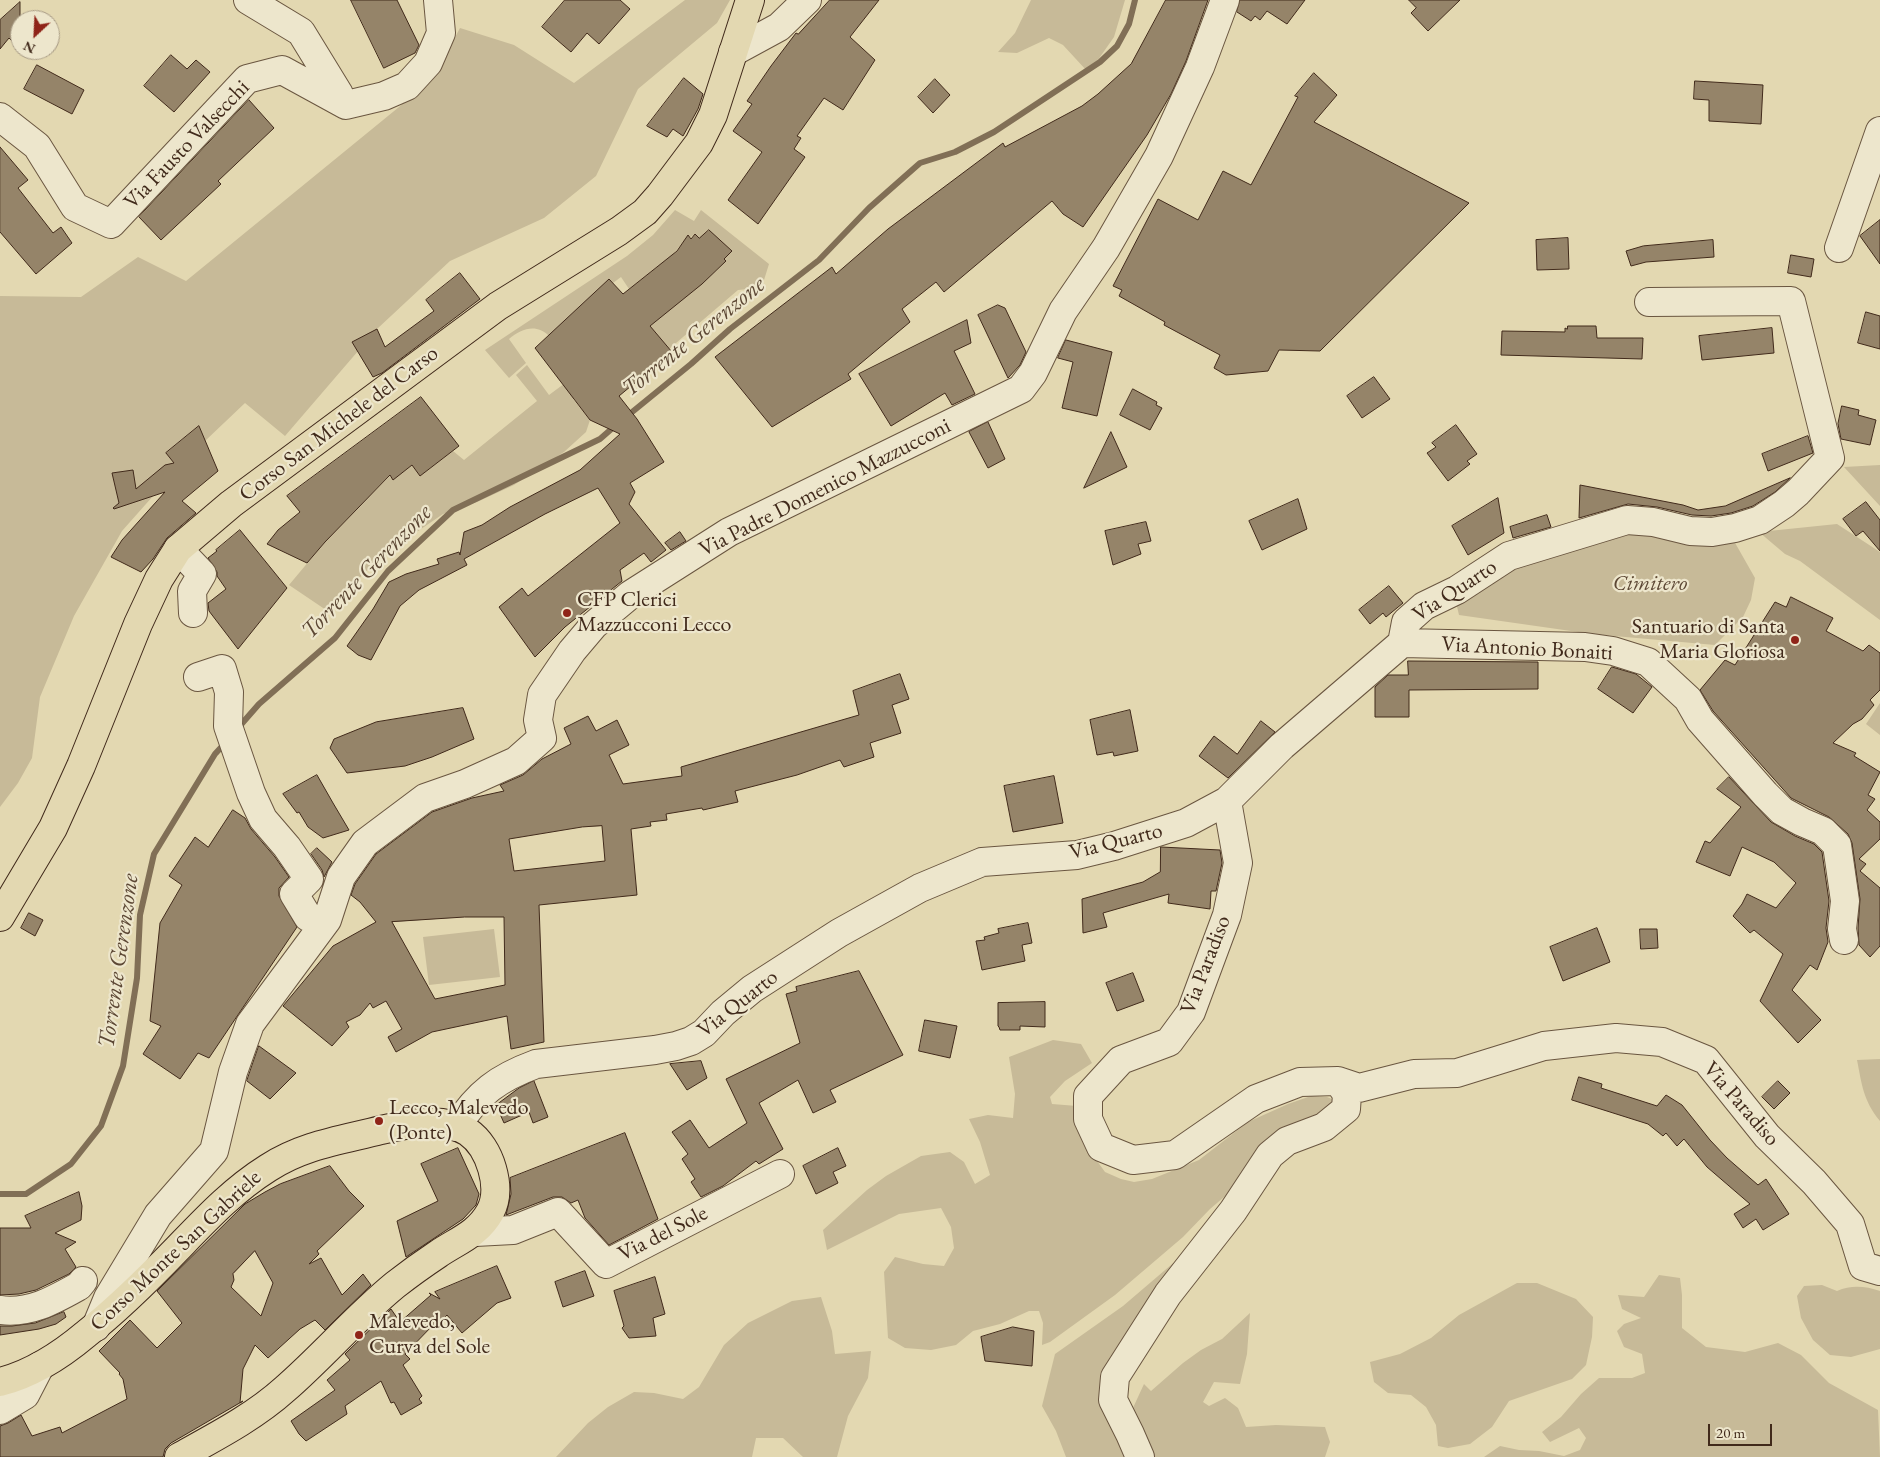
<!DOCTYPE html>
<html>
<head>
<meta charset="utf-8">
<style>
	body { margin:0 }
	#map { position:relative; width:1880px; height:1457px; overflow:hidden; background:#e3d8b1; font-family:"EB Garamond",serif }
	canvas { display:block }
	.north { position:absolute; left:10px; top:10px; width:50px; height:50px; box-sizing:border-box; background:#ede6cc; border:1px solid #a89b85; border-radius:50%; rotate:205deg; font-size:14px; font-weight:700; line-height:20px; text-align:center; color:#412a1b }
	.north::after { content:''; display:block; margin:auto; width:18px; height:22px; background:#8f2418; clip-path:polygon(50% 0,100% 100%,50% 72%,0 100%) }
	.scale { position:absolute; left:1708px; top:1424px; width:64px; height:22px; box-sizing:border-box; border:2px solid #412a1b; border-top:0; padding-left:6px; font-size:15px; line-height:18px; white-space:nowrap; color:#412a1b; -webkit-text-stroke:4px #ede6cc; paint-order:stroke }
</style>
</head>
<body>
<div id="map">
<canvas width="1880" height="1457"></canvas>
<div class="north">N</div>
<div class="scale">20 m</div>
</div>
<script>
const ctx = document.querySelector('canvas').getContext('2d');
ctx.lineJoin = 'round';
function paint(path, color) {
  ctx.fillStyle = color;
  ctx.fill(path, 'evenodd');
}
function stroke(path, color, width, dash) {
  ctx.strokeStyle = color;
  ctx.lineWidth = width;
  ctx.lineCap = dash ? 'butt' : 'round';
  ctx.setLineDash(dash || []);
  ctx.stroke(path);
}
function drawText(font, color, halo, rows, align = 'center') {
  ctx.font = font + ' "EB Garamond",serif';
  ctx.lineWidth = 4.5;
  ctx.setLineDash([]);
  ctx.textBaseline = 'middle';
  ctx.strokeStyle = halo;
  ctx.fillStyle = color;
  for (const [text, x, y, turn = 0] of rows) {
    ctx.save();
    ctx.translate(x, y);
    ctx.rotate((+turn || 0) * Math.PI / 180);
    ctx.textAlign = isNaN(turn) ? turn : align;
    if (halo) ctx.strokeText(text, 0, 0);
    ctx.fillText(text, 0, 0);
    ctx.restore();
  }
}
const green = new Path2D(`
	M685,0H730L717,23L638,89L596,176L544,218L450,261L377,329L285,436L245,403L185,460L122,531L74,616L40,697L32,758L18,783L0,807V296L81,297L138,257L186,281L399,107L437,71L460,28L514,45L574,83Z
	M1031,0H1125L1114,37L1093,67L1087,71L1063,45L1049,38L1017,53L998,52L1015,33Z
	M675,210L694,221L701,210L769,264L764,280L757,288L738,290L669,349L654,331L573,399L590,420L586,432L564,452L514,485L477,502L443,514L399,544L365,572L329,612L289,585L325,542L390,476L393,479L412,465L420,476L453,451L464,460L537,401L516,375L527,365L549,395L716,271L726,261L724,259L732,251L708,230L699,238L695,234L683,242L662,268L659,265L629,289L621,277L613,283L609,279L549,336C536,323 521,329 509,339L526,363L509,378L485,350L627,256L653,235Z
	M1880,465V506L1844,467Z
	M1837,524L1880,552V620L1800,561L1785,554L1759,532Z
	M1641,527L1734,541L1755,578L1751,600L1743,617L1715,645L1592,634L1459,615L1455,598L1541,554Z
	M1880,703V735L1866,724Z
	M494,929L500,977L429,985L423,937Z
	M1053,1040L1081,1044L1092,1063L1065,1081L1050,1097L1052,1104L1077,1106L1092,1154L1105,1172L1121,1179L1134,1182L1152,1179L1199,1160L1248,1122L1288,1104L1311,1096L1327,1097L1337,1101L1210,1209L1183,1237L1115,1295L1050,1342L1042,1345L1043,1323L1039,1311H1029L1000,1324L973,1331L956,1345L931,1350L905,1348L888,1338L884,1272L895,1257L923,1264L944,1266L954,1248L951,1227L941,1208L899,1214L827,1250L823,1230L867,1190L886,1176L921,1156L950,1152L964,1162L975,1184L990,1175L980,1142L969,1119L988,1115L1013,1118L1015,1094L1009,1057Z
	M1880,1059V1121C1863,1100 1862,1085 1857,1060Z
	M1192,1247L1121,1352L1130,1457H1066L1056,1431L1042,1406L1055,1354L1123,1306Z
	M1659,1275L1680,1278L1682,1295V1328L1706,1347L1745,1352L1778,1343L1801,1355L1829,1383L1878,1410L1880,1457H1484L1500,1446L1519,1450L1539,1451L1564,1456L1580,1450L1586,1438L1579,1428L1550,1442L1542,1432L1561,1417L1581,1394L1599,1378H1632L1645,1373L1642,1354L1624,1347L1617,1331L1624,1324L1641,1318L1622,1309L1618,1295L1644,1297Z
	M1517,1283H1537L1576,1299L1593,1317L1592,1337L1586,1365L1572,1379L1509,1401L1492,1427L1470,1444L1448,1448L1438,1446L1436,1425L1426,1407L1411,1395L1388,1393L1374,1382L1370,1362L1400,1354L1431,1338L1459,1315Z
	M1822,1285L1837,1291C1851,1285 1865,1286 1880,1291V1349L1851,1357L1830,1355L1813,1340L1801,1318L1797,1296L1804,1286Z
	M821,1297L832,1331L835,1354L871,1351L868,1378L848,1416L837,1457H803L783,1438H756L752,1457H556L588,1423L608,1407L634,1392L654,1393L683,1399L699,1387L724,1345L748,1323L792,1301Z
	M1250,1313L1247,1354L1240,1384L1214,1382L1203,1402L1209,1406L1225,1398L1238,1408L1246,1427L1276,1425L1325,1427L1330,1442L1325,1457H1154L1150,1444L1132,1410L1144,1384L1151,1391L1183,1363L1201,1350L1222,1339Z`);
const stream = new Path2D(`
	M626,417L691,364L730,329L819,260L869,208L920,163L955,152L994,132L1100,62L1117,46L1129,24L1135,0
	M238,728L259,704L335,638L388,571L453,510L600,439L616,425
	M0,1194H26L71,1164L101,1126L123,1066L137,978L140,915L154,854L215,754L226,742`);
const building = new Path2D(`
	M351,0H397L419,45L415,53L384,68Z
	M565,0H620L630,9L599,44L587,33L571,52L542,27Z
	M830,0H879L850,37L875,60L843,110L824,98L797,136L801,138L794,149L805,157L758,224L728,200L762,152L733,131L752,104L747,101L771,66L796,33L798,34Z
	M1166,0H1208L1186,61L1171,94L1147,135L1083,227L1063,214L1052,201L944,292L936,282L902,309L910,322L848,374L851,379L772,427L715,357L832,267L836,274L888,229L1003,143L1005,147L1082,106L1098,94L1131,64Z
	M1240,0H1305L1287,24L1267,11L1260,20L1255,16L1251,21L1237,12Z
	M1409,0H1460L1428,31L1411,13L1416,8Z
	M20,2V49L9,38L0,49V20Z
	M171,55L187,69L196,60L210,72L174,112L144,86Z
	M37,65L84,90L72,114L24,89Z
	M1314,73L1337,95L1314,122L1469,203L1320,351L1279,350L1268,371L1226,375L1214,368L1220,355L1164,325L1165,322L1119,296L1122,290L1113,286L1158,199L1198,220L1223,171L1251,185L1298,97L1295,96Z
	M684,78L703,94L698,109L683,136L673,129L667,137L647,126Z
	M935,79L950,95L933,113L918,97Z
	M1695,81L1763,85L1761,124L1709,121V100L1694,99Z
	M249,100L274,128L218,181L221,184L161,240L139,217Z
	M0,147L28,180L18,188L53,233L61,227L72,243L36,274L0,232Z
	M1880,220V264L1860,236Z
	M709,230L732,251L724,259L726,261L702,284L650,326L672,352L619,396L637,419L664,462L630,483L635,492L629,504L666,550L651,562L644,553L620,570L622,581L565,627L535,657L499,607L522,588L528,596L620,523L598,488L545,514L464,559L467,565L419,590L400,606L371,660L358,655L347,646L373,609L389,582L406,574L439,564L437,559L459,552L460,555L464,532L482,525L510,507L580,470L620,434L590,420L535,348L609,279L623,294L677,251L688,235L691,239L695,234L699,238Z
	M1568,238L1569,269L1537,270L1536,240Z
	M1713,240L1714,257L1646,262L1631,266L1626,251L1643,246Z
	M1791,255L1814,259L1811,277L1788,273Z
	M460,273L480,299L382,373L373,377L352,342L377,329L385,347L434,311L426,300Z
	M998,305L1005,308L1026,352L1020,365L1008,378L978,315Z
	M1866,312L1880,316V349L1858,343Z
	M967,320L971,343L954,351L975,394L952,405L945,393L891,426L859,374Z
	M1568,326H1596L1597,338H1643L1642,359L1501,355L1502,331L1565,332V328L1567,329Z
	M1772,328L1774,353L1702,360L1699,336Z
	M1066,340L1112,352L1097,416L1062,408L1073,362L1058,358Z
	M1374,377L1390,399L1362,418L1347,396Z
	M1133,389L1157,402L1156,405L1162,408L1150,430L1120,415Z
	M421,397L459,446L420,476L412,465L393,480L390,475L325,542L307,563L267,544L278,530L300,512L287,496Z
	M1842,406L1859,410L1858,415L1876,420L1870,445L1841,439L1838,424Z
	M988,422L1005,459L988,468L969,432Z
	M1456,425L1477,454L1467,461L1470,464L1448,481L1427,453L1436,447L1432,443Z
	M199,426L218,471L182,501L196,513L167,538L153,559L141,572L111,557L122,540L165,492L114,509L113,508L119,503L112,473L133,470L136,489L165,465L174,463L166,453Z
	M1111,432L1127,467L1084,488Z
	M1808,436L1813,453L1768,471L1762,454Z
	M1790,478L1775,492L1753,506L1731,513L1711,516L1692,515L1657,507L1628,504L1579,518L1580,485L1683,505L1698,510L1725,506Z
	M1498,498L1504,533L1468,555L1452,526Z
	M1298,499L1307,529L1262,550L1249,521Z
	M1866,502L1880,520V551L1863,531L1856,536L1843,519Z
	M1547,515L1551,527L1513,538L1510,527Z
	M1146,522L1151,541L1138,544L1141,554L1113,565L1105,531Z
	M240,530L287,588L238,649L209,611L208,603L226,589L217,576V572L208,558L217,551L216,550Z
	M680,532L686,541L671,550L665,543Z
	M1389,586L1403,603L1386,617L1383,613L1370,624L1359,610Z
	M1791,597L1833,618L1826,631L1863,651L1869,645L1880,653V690L1870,700L1874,705L1862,719L1853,724L1833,743L1856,753L1854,756L1880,772L1868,795L1875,799L1867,810L1880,822V839L1859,859L1866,864L1860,871L1880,888V946L1870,957L1859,945L1858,928L1860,899L1852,843L1848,834L1829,817L1791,798L1713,711L1700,690L1725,660L1735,665L1775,602L1786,607Z
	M1408,661L1538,662V689L1409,690V717H1375V687L1388,675H1408Z
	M1612,667L1636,674L1652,687L1633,713L1598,689Z
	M900,674L909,699L892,705L901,733L870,743L874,757L844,767L840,760L797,775L735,791L738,802L703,810L702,808L666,814L667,820L650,822L651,826L631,829L637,895L539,905L544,1042L511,1049L507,1016L432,1032L396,1052L388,1037L402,1029L386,1001L373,1008L370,1003L360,1015L346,1022L349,1027L332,1046L283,1006L333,946L376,922L360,902L351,895L355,884L376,854L432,812L472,798L504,791L500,785L523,775L542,759L571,744L564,728L588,716L596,731L617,720L629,745L609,755L623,784L682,776L681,767L859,715L853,691ZM602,826L605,861L514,871L509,839L582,827ZM465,917H504L505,985L435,999L392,922Z
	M463,708L474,739L432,757L405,766L347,773L330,748L334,739L376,722Z
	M1130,710L1138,751L1114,756L1113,752L1097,755L1090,720Z
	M1261,721L1275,732L1228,778L1199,756L1214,736L1237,754Z
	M317,775L333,803L349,830L323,838L308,827L299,812L297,813L283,794Z
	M1054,776L1063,823L1013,832L1004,786Z
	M1729,777L1771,822L1795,836L1814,844L1822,852L1829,901L1826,928L1828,942L1817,970L1810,965L1792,990L1821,1020L1798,1043L1760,1001L1783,954L1754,930L1750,933L1733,916L1742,904L1747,894L1776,908L1796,883L1774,862L1742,847L1730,876L1696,862L1705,841L1710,843L1741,807L1717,789Z
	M233,810L245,818L251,829L275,857L289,877L279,888V896L297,927L209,1058L198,1053L180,1079L143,1054L161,1026L150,1021L160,923L182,885L169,876L195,837L208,847Z
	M1161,847L1220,850L1222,863L1216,891H1211L1210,909L1168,903L1169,894L1103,913L1107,927L1083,933L1082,899L1143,882L1160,872Z
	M317,848L332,862L324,877L322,870L311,854Z
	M29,913L43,920L35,936L21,928Z
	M1028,923L1032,943L1022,945L1025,961L982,970L976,941L985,940L984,937L999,933L998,929Z
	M1597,928L1610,962L1563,981L1550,947Z
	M1640,929H1657L1658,948L1641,949Z
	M859,971L903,1055L830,1090L836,1102L813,1113L798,1080L759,1103L783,1149L759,1164L756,1161L723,1186L701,1197L691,1182L695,1179L682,1159L688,1154L672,1132L690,1120L709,1148L747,1123L726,1079L800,1043L786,994L797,991L796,987Z
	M1133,973L1144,1001L1117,1011L1106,983Z
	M1045,1002V1027L1020,1026V1030H1000L999,1027L998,1026V1003Z
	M925,1020L957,1026L950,1058L919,1051Z
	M259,1046L296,1073L270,1099L247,1081Z
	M701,1061L707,1078L687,1090L670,1064Z
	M1579,1077L1602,1084L1601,1088L1657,1106L1666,1095L1682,1105L1710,1140L1727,1158L1758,1185L1766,1179L1789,1214L1763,1230L1756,1219L1743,1228L1734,1214L1750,1204L1707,1167L1684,1139L1677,1146L1666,1133L1663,1136L1648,1124L1572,1100Z
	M534,1081L548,1117L533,1123L529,1112L504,1123L496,1105L519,1088Z
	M1778,1081L1790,1093L1774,1109L1762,1097Z
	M625,1133L658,1219L609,1245L585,1218L578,1200L571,1203L562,1197H553L506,1215L511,1194L510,1178Z
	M458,1148L479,1194L476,1205L463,1219L406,1257L397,1221L438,1201L421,1164Z
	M838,1148L846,1166L833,1172L838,1183L816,1194L803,1166Z
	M330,1166L349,1191L364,1206L317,1251L319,1254L309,1264L321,1258L342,1295L363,1274L371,1285L325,1330L315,1320L300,1329L268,1358L255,1345L243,1369L240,1403L243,1401L171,1443L165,1449L163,1457H0V1426L8,1423L21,1415L32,1436L60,1427L62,1433L127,1399L123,1379L119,1374L120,1373L99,1351L130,1320L157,1348L182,1323L157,1291L245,1204L265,1192L280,1184ZM255,1251L273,1283L261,1316L231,1287L234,1280L233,1274Z
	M79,1192L82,1206L81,1220L55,1233L76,1242L65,1249L76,1267L69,1274L36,1290L19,1294L0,1295V1228H31L25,1216Z
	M497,1266L511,1298L497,1303L462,1333L447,1315L436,1326L434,1324L405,1354L410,1359L403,1365L422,1396L419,1399L422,1403L401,1415L394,1402L391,1403L381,1381L345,1406L347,1414L306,1441L299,1434L291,1421L335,1390L327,1380L350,1360L345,1354L391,1309L400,1322L431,1295L429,1293L440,1299L435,1292Z
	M585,1271L594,1296L563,1307L555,1282Z
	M655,1277L665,1314L653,1318L656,1336L629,1338L622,1328L624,1326L614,1291Z
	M64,1312L66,1317L56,1324L39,1329L0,1335V1326H12L35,1323Z
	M1013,1327L1034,1331L1032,1366L985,1361L981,1337Z`);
const minor = new Path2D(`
	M248,0L301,32L339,94L338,100
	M733,52L779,27L807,0
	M0,117L37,146L75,207L111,224L247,79L282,70L346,105L384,96L407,86L428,63L441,33L438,0
	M1839,248L1880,131
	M178,549L202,574L192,591L193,613
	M1402,643L1585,647L1613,651L1648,662L1688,699L1700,720L1765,794L1782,811L1802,822L1823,831L1837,845L1845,901L1842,929L1844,940
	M198,677L222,669L229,692L228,726L251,793L263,819L287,847L309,879L294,894L308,917
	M1338,1081L1359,1088L1414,1074L1457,1073L1544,1046L1616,1038L1662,1042L1706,1060L1767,1136L1814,1182L1850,1224L1863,1266L1880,1271
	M456,1127C478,1093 498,1078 536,1064L655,1050L676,1046L691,1041L704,1033L723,1013L752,989L839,933L920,888L982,862L1077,855L1114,846L1186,823L1227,801L1282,746L1402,643L1406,622L1424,606L1457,590L1509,556L1627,520L1653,522L1690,531L1712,532L1735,528L1760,520L1784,504L1798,492L1830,458L1791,301L1649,302
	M475,1232L513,1230L558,1212L606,1264L780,1174
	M0,1310C30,1314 54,1300 79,1286L83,1281
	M96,1327L108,1298L158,1215L214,1151L233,1072L250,1024L327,920L341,877L365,843L425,798L465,784L516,761L542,738L538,720L542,695L572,651L594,625L630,595L729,532L1021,389L1033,373L1063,311L1106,248L1159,156L1200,67L1225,0
	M0,1410L25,1395L40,1366
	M1140,1457L1130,1434L1113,1400L1115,1377L1168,1294L1233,1211L1270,1155L1287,1141L1324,1127L1346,1109L1347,1094L1338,1081L1300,1082L1256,1099L1175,1155L1133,1160L1101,1147L1088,1119V1096L1121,1060L1169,1042L1191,1012L1227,915L1238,863L1227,801`);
const major = new Path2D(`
	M0,917L53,828L81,766L138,624L159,579L178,549L231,504L498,306L619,231L645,212L660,195L699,143L713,115L750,0
	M0,1382C32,1374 61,1355 86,1334C119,1308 149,1278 178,1248C206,1219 233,1190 268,1168C303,1145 342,1140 381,1130C410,1124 441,1115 468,1132C490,1147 503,1188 490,1212C478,1234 457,1241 438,1254C423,1264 409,1274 395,1285C356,1317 323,1356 285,1389C254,1417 215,1437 179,1457`);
const markers = [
	[567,613,5,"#8f2418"],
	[1795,640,5,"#8f2418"],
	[379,1121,5,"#8f2418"],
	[359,1335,5,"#8f2418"]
];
const streetNames = [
	["Via Fausto Valsecchi",187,145,-46],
	["Corso San Michele del Carso",339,424,-37],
	["Via Padre Domenico Mazzucconi",825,488,-27],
	["Via Quarto",1455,591,-33],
	["Via Antonio Bonaiti",1527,649,3],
	["Via Quarto",1116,842,-14],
	["Via Paradiso",1206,965,-69],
	["Via Quarto",738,1004,-38],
	["Via Paradiso",1741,1104,49],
	["Via del Sole",663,1234,-27],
	["Corso Monte San Gabriele",176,1251,-43]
];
const parkNames = [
	["Cimitero",1650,584]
];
const poiNames = [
	["CFP Clerici",577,600],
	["Mazzucconi Lecco",577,625],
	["Santuario di Santa",1785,627,"right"],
	["Maria Gloriosa",1785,652,"right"],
	["Lecco, Malevedo",389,1108],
	["(Ponte)",389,1133],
	["Malevedo,",369,1322],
	["Curva del Sole",369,1347]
];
const waterNames = [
	["Torrente Gerenzone",694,337,-39],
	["Torrente Gerenzone",367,572,-46],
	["Torrente Gerenzone",119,961,-82]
];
paint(green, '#c7ba98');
stroke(stream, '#816f56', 6);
paint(building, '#958469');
stroke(building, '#412a1b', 1);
stroke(minor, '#6a5640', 30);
stroke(major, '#412a1b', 30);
stroke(minor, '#ede6cc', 28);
stroke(major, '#e3d8b1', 28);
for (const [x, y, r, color] of markers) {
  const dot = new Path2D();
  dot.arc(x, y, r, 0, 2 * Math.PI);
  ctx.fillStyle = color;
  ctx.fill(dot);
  stroke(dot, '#ede6cc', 2);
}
drawText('22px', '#412a1b', '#ede6cc', streetNames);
drawText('italic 22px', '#5c4734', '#ede6cc', parkNames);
drawText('22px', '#412a1b', '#ede6cc', poiNames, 'left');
drawText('italic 24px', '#5c4734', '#ede6cc', waterNames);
</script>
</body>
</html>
